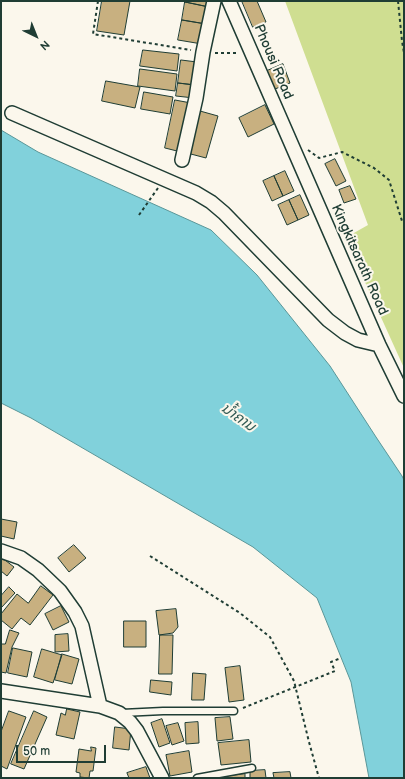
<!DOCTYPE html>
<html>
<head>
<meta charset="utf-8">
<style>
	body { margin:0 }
	#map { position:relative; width:405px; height:779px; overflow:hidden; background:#fbf7ec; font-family:"Balsamiq Sans",sans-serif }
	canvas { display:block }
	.frame { position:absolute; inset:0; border:2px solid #1f3d34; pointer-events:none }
	.north { position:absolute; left:16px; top:16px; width:40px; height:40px; -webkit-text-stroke:3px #fbf7ec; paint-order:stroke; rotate:137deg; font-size:11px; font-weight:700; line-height:16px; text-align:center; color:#1f3d34 }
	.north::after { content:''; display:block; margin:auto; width:14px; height:18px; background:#1f3d34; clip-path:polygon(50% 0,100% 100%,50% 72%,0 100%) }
	.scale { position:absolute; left:16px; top:745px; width:90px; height:18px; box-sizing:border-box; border:2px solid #1f3d34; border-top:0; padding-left:5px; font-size:12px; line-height:14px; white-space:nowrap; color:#1f3d34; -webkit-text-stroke:3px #fbf7ec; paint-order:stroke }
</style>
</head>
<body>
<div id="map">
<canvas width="405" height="779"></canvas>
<div class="frame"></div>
<div class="north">N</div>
<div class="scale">50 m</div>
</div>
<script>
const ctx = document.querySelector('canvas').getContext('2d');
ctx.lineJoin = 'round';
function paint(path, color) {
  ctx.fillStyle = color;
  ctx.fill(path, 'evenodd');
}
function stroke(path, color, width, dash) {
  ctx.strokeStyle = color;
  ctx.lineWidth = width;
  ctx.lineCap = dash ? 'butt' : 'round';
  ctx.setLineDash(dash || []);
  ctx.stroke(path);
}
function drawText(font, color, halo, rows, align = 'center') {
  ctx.font = font + ' "Balsamiq Sans","Noto Sans Lao",sans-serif';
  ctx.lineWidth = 4;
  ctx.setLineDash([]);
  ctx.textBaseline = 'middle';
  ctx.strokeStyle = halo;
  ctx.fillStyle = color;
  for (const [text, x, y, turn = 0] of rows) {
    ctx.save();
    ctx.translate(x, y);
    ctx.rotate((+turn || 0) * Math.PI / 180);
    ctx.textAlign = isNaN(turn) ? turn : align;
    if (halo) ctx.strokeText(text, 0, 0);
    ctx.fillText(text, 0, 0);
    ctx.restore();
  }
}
const green = new Path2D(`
	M285,1H404V368L345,238L368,225Z`);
const water = new Path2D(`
	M1,130L38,152L211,230L257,275L330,366L376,437L402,476L404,480V778H369L351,682L317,598L253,547L31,418L1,403Z`);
const building = new Path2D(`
	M102,1H130L124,35L97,31Z
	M185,1H210L209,7L185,2Z
	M242,1H257L266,22L253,27Z
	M185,2L209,7L206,24L182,20Z
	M182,20L206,24L202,44L178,40Z
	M143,50L179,54L177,71L140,66Z
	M181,60L197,62L194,85L178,83Z
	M283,64L290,83L275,89L267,71Z
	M140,69L177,74L175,91L138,86Z
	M106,81L140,87L135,108L102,101Z
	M178,83L196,85L194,98L176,96Z
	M144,92L173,97L170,114L141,109Z
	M175,100L191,103L181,152L165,148Z
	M265,105L274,124L248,137L239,118Z
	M200,111L218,116L206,158L187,153Z
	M335,159L346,181L336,186L325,164Z
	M285,171L294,191L283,196L274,176Z
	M274,176L283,196L272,201L263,181Z
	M350,186L356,199L344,203L339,190Z
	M300,195L309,215L298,220L289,200Z
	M289,200L298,220L287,225L278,205Z
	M1,519L17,522L14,539L1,536Z
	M74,545L86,558L69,572L58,558Z
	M1,557L14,567L7,576L1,571Z
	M41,586L53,595L30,625L21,618L12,629L1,620V614L17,594L28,603Z
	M9,587L15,593L1,608V596Z
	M61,606L69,622L53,630L45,614Z
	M176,609L178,627L173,633L159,635L156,611Z
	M124,621H146V647H124Z
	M10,630L19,633L12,647L6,673L1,672V644H5Z
	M68,634L69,651L55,652V635Z
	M160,635H173L172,674H159Z
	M13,648L32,652L27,677L8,673Z
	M42,649L62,655L53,683L34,677Z
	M62,654L79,659L72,684L55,680Z
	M240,666L244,700L229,702L225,668Z
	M193,673L206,674L204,700H192Z
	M151,680L172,682L171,695L150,692Z
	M67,709L80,712L74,739L56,735L61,713L65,715Z
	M9,711L26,717L7,769L1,766V732Z
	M34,711L47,717L24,769L11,764Z
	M230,717L233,739L217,741L215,718Z
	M162,719L170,743L159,747L151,723Z
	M198,722L199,743L186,744L185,723Z
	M178,723L184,741L172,745L166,726Z
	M115,727L131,729L129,750L113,748Z
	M249,740L251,762L221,765L218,743Z
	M91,747L96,748L93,771H90L89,778L80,777V773L76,772L79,749L91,751Z
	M189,751L192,772L170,776L166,755Z
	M146,767L150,778H129L127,773Z
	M265,770L266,778H250V771Z
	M290,772L291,778H274L273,773Z
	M245,774V778H221V777Z`);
const path = new Path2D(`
	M98,1L93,34L191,50
	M398,1L402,41L404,53
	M215,53H239
	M308,150L319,158L342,152L374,168L389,180L402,221L404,222
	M139,215L158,188
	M150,556L240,613L270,637L294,681L309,742L319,778
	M243,708L335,671L331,662L341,658`);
const lane = new Path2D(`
	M122,713L163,711H234
	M197,778L252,768`);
const street = new Path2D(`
	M229,1L379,345L404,396
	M12,113L196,193L211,202L224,213L328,320L345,333L358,340L379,345
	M182,160L196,98L203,52L214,1
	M1,551L21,558L38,570L60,591L75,612L82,626L100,706
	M1,691L100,706L119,713L130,722L137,731L162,778`);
const streetNames = [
	["Phousi Road",273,62,67],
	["Kingkitsarath Road",359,260,66]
];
const waterNames = [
	["ນ້ຳຄານ",238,418,35]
];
paint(green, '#cfde91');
paint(water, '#81d1db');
stroke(water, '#5a9698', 1);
paint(building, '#c8b080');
stroke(building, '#1f3d34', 1);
stroke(lane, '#1f3d34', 9);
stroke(street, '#1f3d34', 16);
stroke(path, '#1f3d34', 2, [3, 3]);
stroke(lane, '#fbf7ec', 6);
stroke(street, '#fbf7ec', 13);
drawText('14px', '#1f3d34', '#fbf7ec', streetNames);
drawText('italic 15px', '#335b55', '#fbf7ec', waterNames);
</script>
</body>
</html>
